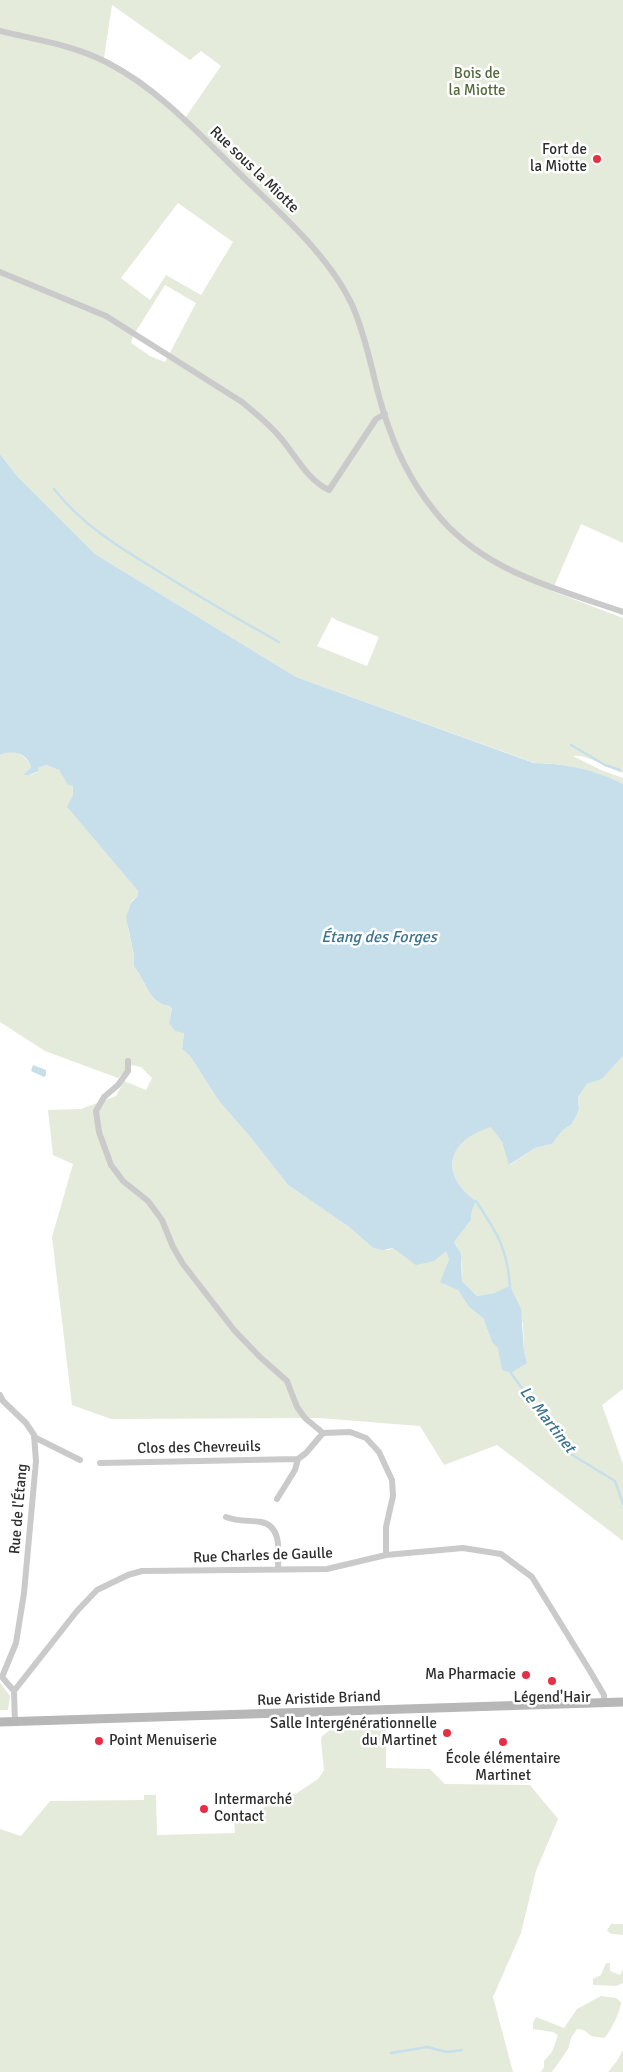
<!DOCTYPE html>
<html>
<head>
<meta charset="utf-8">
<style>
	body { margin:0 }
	canvas { display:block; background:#fff }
</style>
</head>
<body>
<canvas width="623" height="2072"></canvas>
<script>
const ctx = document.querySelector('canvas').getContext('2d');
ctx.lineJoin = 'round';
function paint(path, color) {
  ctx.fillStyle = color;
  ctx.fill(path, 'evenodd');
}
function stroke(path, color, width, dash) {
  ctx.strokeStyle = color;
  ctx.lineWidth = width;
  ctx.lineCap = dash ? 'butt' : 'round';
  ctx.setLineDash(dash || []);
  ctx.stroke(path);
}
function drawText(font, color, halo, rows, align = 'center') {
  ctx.font = font + ' Signika,sans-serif';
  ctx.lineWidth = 5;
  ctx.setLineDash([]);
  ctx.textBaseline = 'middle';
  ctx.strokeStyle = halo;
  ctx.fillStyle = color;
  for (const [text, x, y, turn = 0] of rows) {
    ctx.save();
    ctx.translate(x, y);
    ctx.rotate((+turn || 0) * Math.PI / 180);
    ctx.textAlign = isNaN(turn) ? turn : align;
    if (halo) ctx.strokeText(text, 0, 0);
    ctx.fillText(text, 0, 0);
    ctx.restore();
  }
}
const green = new Path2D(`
	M0,0H623V543L581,524L552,591L623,618V773C610,769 585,753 573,756L601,770L623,778V784C594,769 567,764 535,763L296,677L95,554L17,476L0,454ZM112,5L190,60L201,51L221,66L185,118L142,80L104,58ZM178,203L233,242L201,295L166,275L150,300L121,278ZM165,285L196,303L165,362L150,356L131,343L133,336ZM332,617L336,620L379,637L367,666L317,646Z
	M10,751C19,752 28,758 31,767L24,774C30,776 34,774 39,771L38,768L46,765L59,770L74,786L73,795L68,808L138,891L137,897L132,900L128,928L134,956V967C146,980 149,1006 170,1006L172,1009L169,1023L184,1033L182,1049L190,1056L219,1101L251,1138L288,1185L349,1227L373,1248L389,1250L393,1248L446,1250L458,1290L469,1307L483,1318L490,1337L527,1363L524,1351L523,1324L510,1287L494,1293L477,1296L462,1281C463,1268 462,1252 454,1242L471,1220L472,1209L476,1201C438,1173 448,1140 491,1126L502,1142L510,1165L535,1148L552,1144L563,1130L572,1124L579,1110L578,1097L587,1084L602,1079L623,1056V1389L602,1405L623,1464V1541L497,1445L444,1465L420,1426L319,1418L111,1419L72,1405L52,1237L73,1164L53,1155L48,1110L81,1109L116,1096L124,1081L146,1090L152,1078L141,1067L132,1065L118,1078L45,1051L0,1022V755Z
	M0,1683L10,1696L8,1710H0Z
	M386,1720V1768L430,1769L445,1784L530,1785L558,1819L536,1871L521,1933L493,1997L513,2072H0V1829L21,1836L50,1801L144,1800V1795H156L157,1835L235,1833L234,1820L256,1815L265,1806L297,1793L318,1779L324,1770L321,1741L322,1736L334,1727V1722Z
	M611,1924H623V1935C617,1934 611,1936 607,1930Z
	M606,1963H610V1971L620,1975L623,1969V1983L616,1986L593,1985V1979L601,1975Z
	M601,1996L616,1998L621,2002C621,2010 611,2032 604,2038L591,2036L584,2030L577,2029L571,2038L568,2049L552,2072H541L544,2067V2061L552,2052L558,2035L553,2032L533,2029V2023L536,2017L564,2028L577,2009Z
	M623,2050V2072H608L617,2061Z`);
const water = new Path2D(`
	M0,454L17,476L95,554L296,677L534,763C567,764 594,769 623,784V1056L602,1079L587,1084L578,1097L579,1110L572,1124L563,1130L552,1144L535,1148L509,1165L502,1142L491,1127C448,1140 438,1173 476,1201L472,1210L471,1220L454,1242L461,1254L462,1281L477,1296L494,1293L510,1286L521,1309L524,1351L527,1363L511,1373L502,1370L498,1348L492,1342L483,1318L469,1307L458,1290L440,1282L449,1260L446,1251L434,1261L416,1265L393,1248L383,1250L373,1248L349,1227L288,1185L251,1138L219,1101L190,1056L182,1049L184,1033L175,1031L169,1023L172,1009L170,1006C149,1005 146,980 134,967V956L126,917C130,909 129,902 137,897L138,891L67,807L73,795V786L68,785L59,770L46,765L38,768L39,771L29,775H23L31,767C27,753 12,749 0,755Z
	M33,1065L46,1070V1075L44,1077L31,1071Z`);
const stream = new Path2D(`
	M54,489C82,525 119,547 158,571C198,596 238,619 279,642
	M571,745L605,765L620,770
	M476,1201C497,1233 507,1247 510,1286
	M511,1373L569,1453L615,1481L623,1504
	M391,2053L427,2047L447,2052L462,2050`);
const street = new Path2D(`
	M0,31C36,40 75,45 108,63C158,89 196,131 236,170C276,210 330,255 353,307C370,346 374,389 389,428C401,463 419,494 443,521C490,573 560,590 623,612
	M0,272L106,316L242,402C255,413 268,423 279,436C295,454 307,480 329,490L376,419L385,414
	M128,1061V1071L118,1085L104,1097L96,1111L99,1132L111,1165L123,1181L148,1201L162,1220L173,1247L183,1264L234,1330L260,1357L287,1381L297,1407L305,1418L323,1433L350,1432L366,1438L379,1452L392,1480L393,1496L386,1527V1555
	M0,1395L3,1401L26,1423L34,1435L36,1461L24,1593L16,1643L2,1677L14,1691
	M34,1437L80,1460
	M100,1463L298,1459L306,1453L323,1433
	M277,1499L295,1470L298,1459
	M226,1517C238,1522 249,1520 261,1522C283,1526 278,1554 278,1570
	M15,1723L14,1691L77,1611L97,1590L128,1575L142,1571L327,1569L386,1555L463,1548L501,1554L532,1577L590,1671L604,1695V1702`);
const secondary = new Path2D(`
	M0,1722L623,1702`);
const markers = [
	[597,159,5,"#e52f45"],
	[526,1675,5,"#e52f45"],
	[552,1681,5,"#e52f45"],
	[447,1733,5,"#e52f45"],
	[99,1741,5,"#e52f45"],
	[503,1742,5,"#e52f45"],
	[204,1809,5,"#e52f45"]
];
const parkNames = [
	["Bois de",477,74],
	["la Miotte",477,91]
];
const poiNames = [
	["Fort de",587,150],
	["la Miotte",587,167],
	["Ma Pharmacie",516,1675],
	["Légend'Hair",552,1698,"center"],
	["Salle Intergénérationnelle",437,1724],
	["du Martinet",437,1741],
	["Point Menuiserie",109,1741,"left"],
	["École élémentaire",503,1759,"center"],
	["Martinet",503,1776,"center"],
	["Intermarché",214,1800,"left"],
	["Contact",214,1817,"left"]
];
const streetNames = [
	["Rue sous la Miotte",254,170,44],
	["Clos des Chevreuils",199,1448,-1],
	["Rue de l'Étang",19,1509,-85],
	["Rue Charles de Gaulle",263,1556,-2],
	["Rue Aristide Briand",319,1699,-2]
];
const waterNames = [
	["Étang des Forges",379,938],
	["Le Martinet",547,1420,52]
];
paint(green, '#e4ebdb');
paint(water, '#c7dfeb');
stroke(stream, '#c7dfeb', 2.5);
stroke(street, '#cacaca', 6);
stroke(secondary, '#b7b7b7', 9);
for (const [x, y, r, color] of markers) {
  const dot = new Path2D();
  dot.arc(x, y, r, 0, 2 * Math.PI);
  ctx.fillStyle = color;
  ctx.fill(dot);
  stroke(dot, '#fff', 2);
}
drawText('15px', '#53693b', '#fff', parkNames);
drawText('15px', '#2d2d2d', '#fff', poiNames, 'right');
drawText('15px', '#2d2d2d', '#fff', streetNames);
drawText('italic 16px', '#3c738f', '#fff', waterNames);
</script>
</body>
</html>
